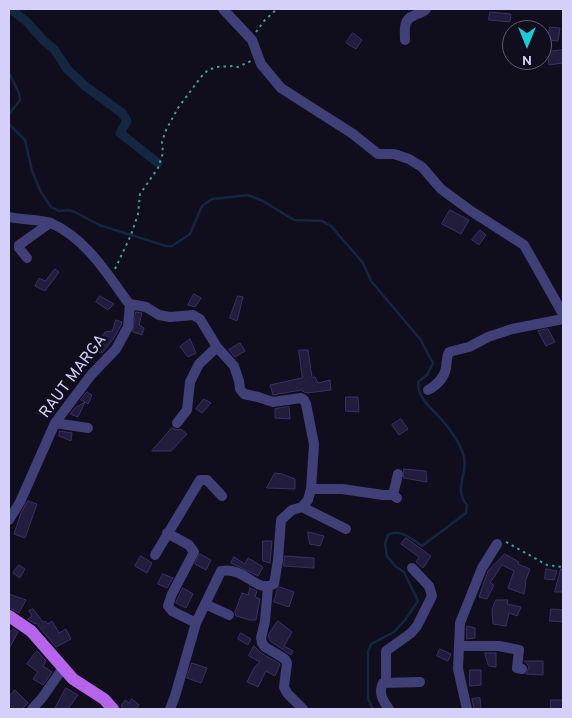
<!DOCTYPE html>
<html>
<head>
<meta charset="utf-8">
<style>
	body { margin:0 }
	#map { position:relative; width:572px; height:718px; overflow:hidden; background:#100e1d; font-family:Overpass,sans-serif }
	canvas { display:block }
	.frame { position:absolute; inset:0; border:10px solid #d4d0f9; pointer-events:none }
	.north { position:absolute; left:502px; top:20px; width:50px; height:50px; box-sizing:border-box; background:#100e1d; border:1px solid #5e5c75; border-radius:50%; rotate:180deg; font-size:14px; font-weight:700; line-height:20px; text-align:center; color:#d4d0f9 }
	.north::after { content:''; display:block; margin:auto; width:18px; height:22px; background:#1accdb; clip-path:polygon(50% 0,100% 100%,50% 72%,0 100%) }
</style>
</head>
<body>
<div id="map">
<canvas width="572" height="718"></canvas>
<div class="frame"></div>
<div class="north">N</div>
</div>
<script>
const ctx = document.querySelector('canvas').getContext('2d');
ctx.lineJoin = 'round';
function stroke(path, color, width, dash) {
  ctx.strokeStyle = color;
  ctx.lineWidth = width;
  ctx.lineCap = dash ? 'butt' : 'round';
  ctx.setLineDash(dash || []);
  ctx.stroke(path);
}
function paint(path, color) {
  ctx.fillStyle = color;
  ctx.fill(path, 'evenodd');
}
function drawText(font, color, halo, rows, align = 'center') {
  ctx.font = font + ' Overpass,sans-serif';
  ctx.lineWidth = 5;
  ctx.setLineDash([]);
  ctx.textBaseline = 'middle';
  ctx.strokeStyle = halo;
  ctx.fillStyle = color;
  for (const [text, x, y, turn = 0] of rows) {
    ctx.save();
    ctx.translate(x, y);
    ctx.rotate((+turn || 0) * Math.PI / 180);
    ctx.textAlign = isNaN(turn) ? turn : align;
    if (halo) ctx.strokeText(text, 0, 0);
    ctx.fillText(text, 0, 0);
    ctx.restore();
  }
}
const stream = new Path2D(`
	M9,73L19,93L20,100L9,114
	M9,124L25,140L32,171L41,192L51,207L59,211L69,210L75,212L99,225L166,246H172L190,234L202,206L212,199L248,195L263,201L294,220L322,221L331,226L363,263L371,281L420,339L433,363L427,375L418,382C418,400 432,408 442,420C451,430 461,445 464,457C468,474 453,489 467,505L466,513L422,546C412,539 400,528 388,535L385,544L387,556L395,566L404,572L418,601L405,620L394,632L371,644L368,652V699L373,709`);
const canal = new Path2D(`
	M10,9L26,21L44,41L54,49L67,69L85,86L122,113L127,121L120,133L158,163`);
const building = new Path2D(`
	M490,12L511,14L510,22L489,20Z
	M550,27L560,28L558,41L548,40Z
	M353,33L362,40L356,49L346,43Z
	M563,50V63L549,65L547,52Z
	M450,210L469,220L461,234L442,224Z
	M480,230L486,235L479,245L472,240Z
	M55,269L59,272L45,291L35,286L39,278L45,281Z
	M194,294L201,298L195,307L188,305Z
	M100,296L114,304L108,310L96,302Z
	M238,296L243,297L237,321L230,318Z
	M136,312L142,313L139,325L144,328L142,335L133,332Z
	M116,320L122,322L121,325L114,338L102,353L93,349L105,332L112,331Z
	M548,329L555,342L546,346L538,331Z
	M190,339L196,353L188,357L180,347Z
	M240,343L245,351L235,357L229,350Z
	M299,350H308L312,377H315L318,383L330,380L331,390L306,393L301,390L273,395L270,385L302,378Z
	M87,392L92,395L88,404L85,402L78,417L70,414L75,408L85,402L81,400Z
	M346,397H358L359,412L346,411Z
	M204,399L211,403L202,413L196,409Z
	M40,407L50,412L47,418L37,413Z
	M289,407L290,419L275,418V409Z
	M401,419L408,429L399,435L392,425Z
	M172,428L177,430L181,429L187,434L171,451H152Z
	M60,431L72,433L71,441L59,436Z
	M404,469L426,471L427,482L404,478Z
	M275,473L282,474L295,479V489L267,488Z
	M28,501L37,504L25,538L14,534L21,513Z
	M308,532L324,536L320,546L310,544Z
	M406,538L431,556L423,568L416,562L419,557L401,544Z
	M263,541H272L270,563L263,561Z
	M200,554L211,560L206,570L195,564Z
	M505,554L519,562L518,564L530,569L525,582L526,583L524,594L508,588L514,571L502,565L490,583L494,585L487,599L479,597L488,571Z
	M141,556L152,563L147,573L135,566Z
	M285,556L314,558V568L284,566Z
	M234,557L245,564L248,558L263,567L258,576L231,563Z
	M19,565L25,569L20,578L13,573Z
	M546,569L557,571L554,580L545,579Z
	M561,569L563,570V592H555Z
	M163,574L173,578L167,588L158,584Z
	M280,587L294,592L289,607L274,602L277,590Z
	M183,588L193,594L186,608L176,603Z
	M250,588L257,591L255,597L260,599L256,620H250L236,616L235,612L242,593L248,595Z
	M9,594L26,600L19,613L9,608Z
	M496,600H508L507,604L521,607L517,616L509,613L506,626L493,624L492,610Z
	M33,609L43,622L45,621L48,624L52,621L59,633L66,629L71,639L56,647L36,623L35,624L28,619L32,616L29,611Z
	M551,609L563,610V622L550,621Z
	M278,621L292,632L284,646L293,651L291,655L269,640L270,638L268,637L269,634Z
	M467,626L475,628V638L467,639Z
	M14,629L18,632L9,649V633Z
	M241,633L251,639L248,645L238,639Z
	M254,646L261,653L280,664L275,676L266,671L258,687L247,682L254,668L260,662L249,656Z
	M440,649L451,654L448,661L437,656Z
	M37,651L46,661L43,666L52,672L43,685L33,679L38,672L27,664Z
	M485,653H496V667L489,666Z
	M525,661H543V675L526,674L529,667Z
	M192,663L207,668L201,683L187,678Z
	M470,670H481V685L470,686Z
	M66,688L78,695L68,709H55Z
	M15,690L28,703L22,709H14L9,705V697Z
	M480,698L481,709H474L472,699Z
	M132,699L139,705L136,709H124L121,706L125,700L129,703Z
	M551,700H563V709H551Z`);
const path = new Path2D(`
	M256,32L264,21L277,9
	M115,269L131,235L138,214L140,194L158,168L163,153L162,142L166,130L178,108L201,77L208,70L217,67L234,66L238,67L251,61
	M506,542L547,565L563,567`);
const minor = new Path2D(`
	M223,9L252,40L261,64L281,88L353,134L378,154H394L409,159L422,167L441,189L471,211L524,245L563,314
	M405,40C405,35 404,27 406,23C409,14 421,15 426,9
	M9,217C21,220 40,219 51,223C86,239 106,272 127,301L130,304L146,307L159,315L170,317L193,315L200,319L217,347L234,366L239,381L240,389L244,394L258,397L273,402L301,398L304,400L306,404L314,444L311,489L308,500L302,507L292,510L281,520L278,560L274,584C256,594 245,566 221,571L196,623L175,696L170,709
	M27,258L19,248V245L50,223
	M428,390C437,385 444,379 446,368C447,362 446,358 449,352L469,347L488,337L512,329L563,319
	M55,423L88,428
	M177,423L187,410L190,382L199,364L217,347
	M311,489H342L383,495H393L397,498
	M393,495L398,474
	M302,507L346,529
	M9,520L20,502L55,423L91,375L116,349L128,327L130,304
	M167,533L189,545L194,552L172,594L168,606L172,611L196,623
	M155,555L200,480H207L222,496
	M268,587L265,621L261,638L262,643L265,647L285,659L287,663L284,687L287,693L303,709
	M205,604L229,615
	M459,646H499L519,650L517,668L522,669
	M386,682V651L411,633L417,626L432,596L429,586L412,568
	M32,709L42,698L63,668
	M389,709C383,701 378,693 383,683L420,682
	M467,709L458,669L460,623L482,568L497,544`);
const major = new Path2D(`
	M9,616L31,631L73,679L104,699L113,709`);
const streetNames = [
	["RAUT MARGA",74,377,-53]
];
stroke(stream, '#142741', 2.5);
stroke(canal, '#142741', 9);
paint(building, '#221d3c');
stroke(building, '#3a3165', 1);
stroke(path, '#3ba29a', 2, [2.5, 4]);
stroke(minor, '#403f77', 10);
stroke(major, '#b664ec', 12);
drawText('16px', '#d4d0f9', '#100e1d', streetNames);
</script>
</body>
</html>
